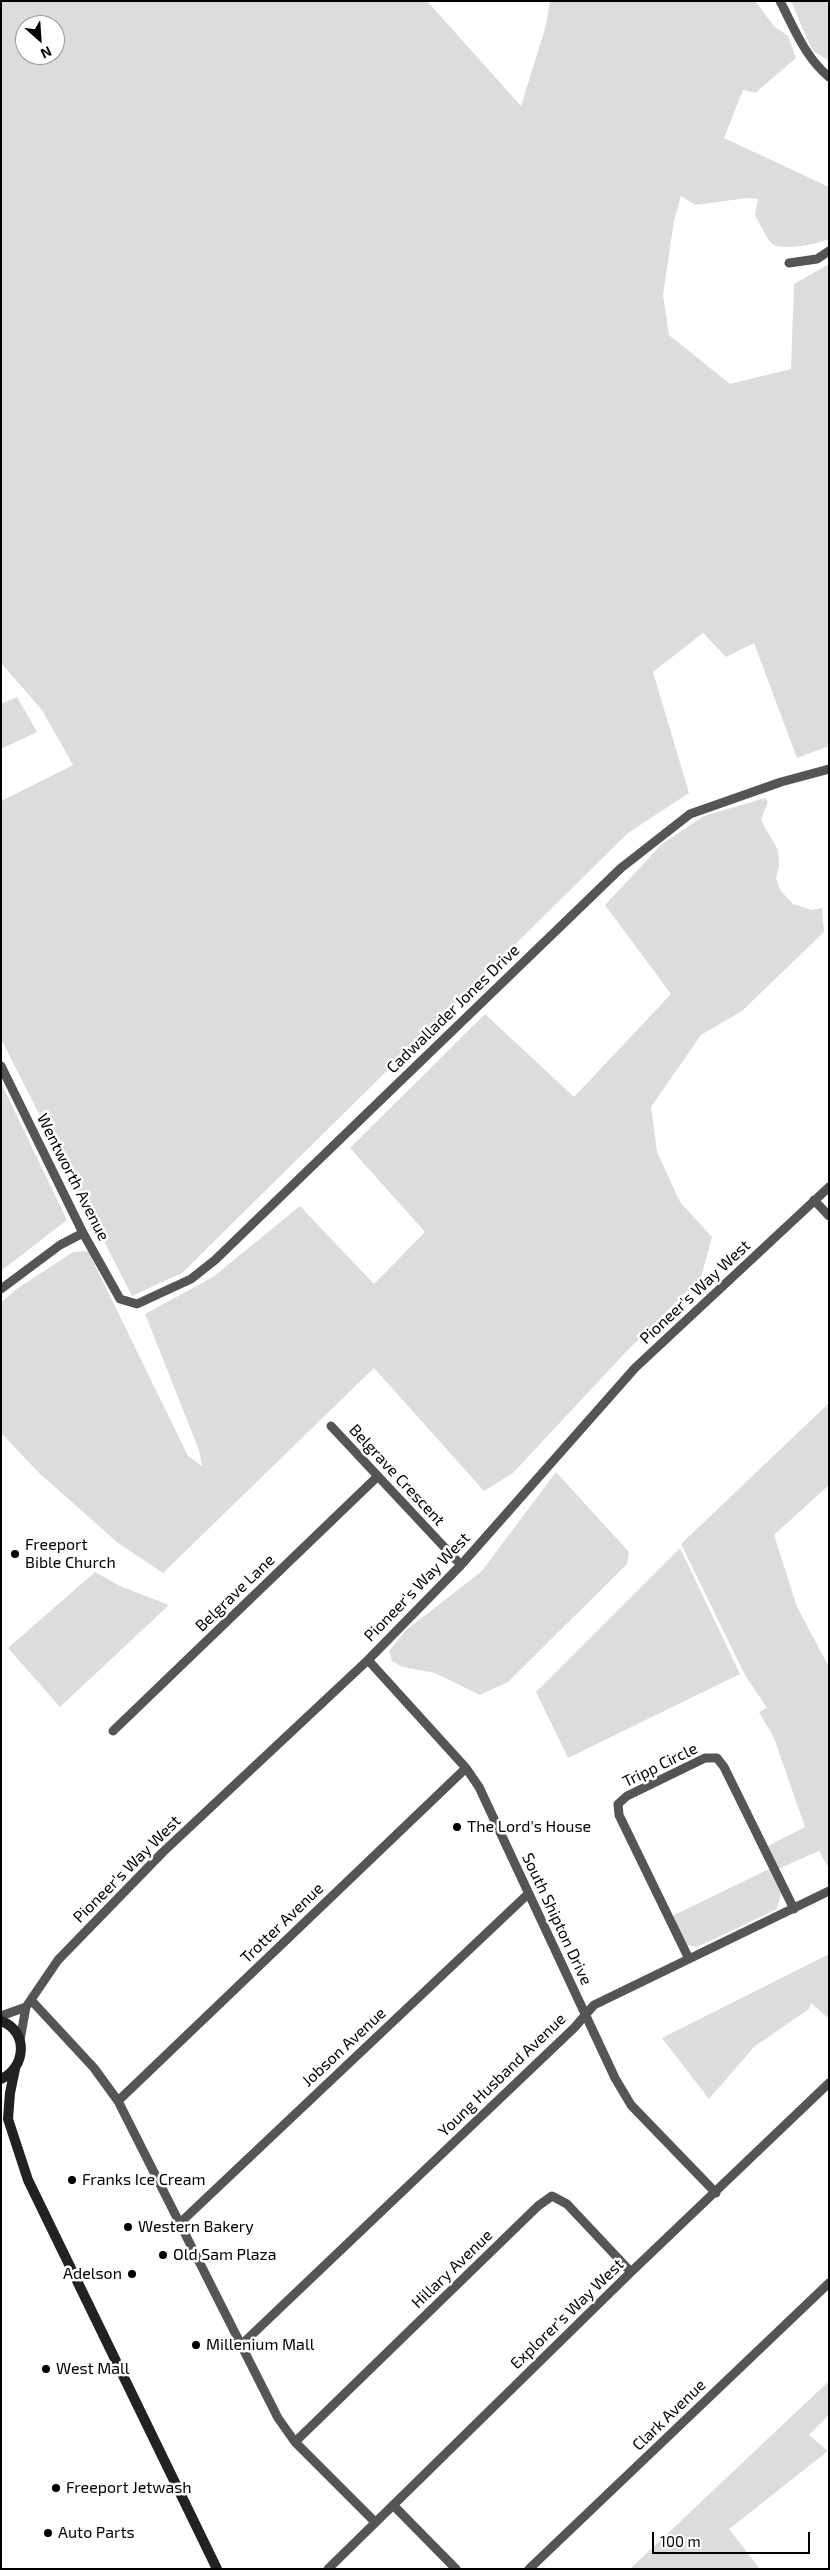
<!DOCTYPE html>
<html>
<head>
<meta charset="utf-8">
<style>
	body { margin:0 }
	#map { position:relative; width:830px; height:2570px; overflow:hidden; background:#fff; font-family:"Exo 2",sans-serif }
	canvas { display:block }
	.frame { position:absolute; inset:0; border:2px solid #000; pointer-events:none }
	.north { position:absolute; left:15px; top:15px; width:50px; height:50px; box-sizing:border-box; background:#fff; border:1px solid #999; border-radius:50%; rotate:154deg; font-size:14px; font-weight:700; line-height:20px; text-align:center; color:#000 }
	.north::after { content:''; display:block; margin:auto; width:18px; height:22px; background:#000; clip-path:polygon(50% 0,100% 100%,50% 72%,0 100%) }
	.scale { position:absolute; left:652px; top:2532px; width:158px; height:22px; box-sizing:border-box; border:2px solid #000; border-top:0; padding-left:6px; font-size:15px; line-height:18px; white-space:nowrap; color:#000; -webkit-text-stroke:4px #fff; paint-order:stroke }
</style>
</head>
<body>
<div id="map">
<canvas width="830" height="2570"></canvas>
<div class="frame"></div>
<div class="north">N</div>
<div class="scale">100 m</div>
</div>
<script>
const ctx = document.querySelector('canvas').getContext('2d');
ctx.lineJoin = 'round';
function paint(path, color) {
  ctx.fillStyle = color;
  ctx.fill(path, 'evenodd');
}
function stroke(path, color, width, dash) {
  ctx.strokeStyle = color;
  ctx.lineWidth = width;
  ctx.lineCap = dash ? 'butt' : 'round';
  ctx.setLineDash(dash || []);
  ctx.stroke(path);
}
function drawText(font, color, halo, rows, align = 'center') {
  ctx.font = font + ' "Exo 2",sans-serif';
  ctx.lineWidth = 5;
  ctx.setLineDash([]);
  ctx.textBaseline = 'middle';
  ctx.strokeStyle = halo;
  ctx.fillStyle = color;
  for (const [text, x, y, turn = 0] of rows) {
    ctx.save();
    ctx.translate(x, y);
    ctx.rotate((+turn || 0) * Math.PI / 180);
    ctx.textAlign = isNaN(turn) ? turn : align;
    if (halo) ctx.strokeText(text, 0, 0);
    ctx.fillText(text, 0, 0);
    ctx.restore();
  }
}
const green = new Path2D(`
	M1,1H427L521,106L546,25L550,1H755L774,26L788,36L796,58L755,93L743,90L724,138L829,187V239C818,244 781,252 771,243C765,235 760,224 755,215L758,199L747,198L695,205L681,196L674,221L663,295L669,335L730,384L791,369L794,284L829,264V746L797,758L754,643L726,657L703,633L653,672L689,793L628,833L182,1273L132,1296L1,1039V801L73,765L42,710L1,663ZM25,25H55V55H25Z
	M791,1H829V61L812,50Z
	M17,697L37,732L1,749V704Z
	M765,798L768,802L761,820L778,850L779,866L776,878L780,890L793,904L812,910L822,908L824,932L742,1011L701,1035L651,1107L657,1152L680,1202L712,1237L701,1277L625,1353L513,1473L484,1491L374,1368L163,1573L118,1543L39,1473L1,1433V1303L15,1290L73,1252L88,1251L188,1456L202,1466L199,1450L145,1314L213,1277L300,1206L374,1284L425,1232L350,1148L485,1014L574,1097L671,994L605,905L662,844L704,816Z
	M1,1083L67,1220L1,1271Z
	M829,1403V1485L774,1535L797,1607L829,1667V1869L819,1851L778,1869L768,1846L805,1827L774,1738L759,1712L767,1708L745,1675L681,1544Z
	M556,1472L629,1552L627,1564L508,1682L480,1695L435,1673L403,1667L392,1661L389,1651L406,1630L481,1572Z
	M680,1548L740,1674L568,1758L536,1692Z
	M95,1572L120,1586L169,1605L60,1707L8,1648Z
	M769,1869L781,1893L777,1909L697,1947L687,1945L672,1916Z
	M829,1954V2019L811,2003L809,2009L754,2047L709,2099L662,2038Z
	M829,2381V2415L809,2435L828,2451L729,2529L760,2569H630Z`);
const minor = new Path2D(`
	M780,1C794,28 805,57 829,77
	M789,263L817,259L829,251
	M1,1066L83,1233L120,1299L137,1304L191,1279L215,1260L621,868L690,814L781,782L829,769
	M814,1200L829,1216
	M1,1289L60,1245L83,1233
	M331,1426L461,1565
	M368,1660L466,1768L479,1787L615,2078L631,2105L716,2193
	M113,1731L378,1476
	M689,1959L619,1815L618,1804L627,1796L705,1758H717L724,1767L794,1909
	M31,2000L94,2068L118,2101L278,2418L295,2442L375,2522
	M1,2016L26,2007
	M20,2040L26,2007L58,1960L163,1852L368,1660L461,1565L635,1368L829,1187
	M118,2101L466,1768
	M181,2222L528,1894
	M240,2346L574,2028L594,2005L829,1891
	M295,2442L538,2206L552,2196L567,2204L631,2272
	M393,2505L456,2569
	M328,2569L631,2272L829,2083
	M529,2569L829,2283`);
const secondary = new Path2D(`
	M1,2021C29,2031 26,2068 1,2079
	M15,2069L10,2093L8,2119L28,2180L217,2569`);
const markers = [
	[15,1554,5,"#000"],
	[457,1827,5,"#000"],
	[72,2180,5,"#000"],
	[128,2227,5,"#000"],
	[163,2255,5,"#000"],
	[132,2274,5,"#000"],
	[196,2345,5,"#000"],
	[46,2369,5,"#000"],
	[56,2488,5,"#000"],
	[48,2533,5,"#000"]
];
const streetNames = [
	["Cadwallader Jones Drive",453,1009,-44],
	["Wentworth Avenue",73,1177,63],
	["Pioneer's Way West",695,1292,-43],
	["Belgrave Crescent",397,1475,47],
	["Pioneer's Way West",417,1587,-46],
	["Belgrave Lane",235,1593,-44],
	["Tripp Circle",660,1765,-26],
	["Pioneer's Way West",127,1869,-45],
	["South Shipton Drive",557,1919,65],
	["Trotter Avenue",282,1923,-44],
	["Jobson Avenue",344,2047,-43],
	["Young Husband Avenue",502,2075,-44],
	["Hillary Avenue",452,2269,-44],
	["Explorer's Way West",567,2314,-44],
	["Clark Avenue",669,2415,-44]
];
const poiNames = [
	["Freeport",25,1545],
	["Bible Church",25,1563],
	["The Lord's House",467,1827],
	["Franks Ice Cream",82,2180],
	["Western Bakery",138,2227],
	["Old Sam Plaza",173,2255],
	["Adelson",122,2274,"right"],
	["Millenium Mall",206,2345],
	["West Mall",56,2369],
	["Freeport Jetwash",66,2488],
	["Auto Parts",58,2533]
];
paint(green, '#dcdcdc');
stroke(minor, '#555', 9);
stroke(secondary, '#222', 10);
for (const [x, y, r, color] of markers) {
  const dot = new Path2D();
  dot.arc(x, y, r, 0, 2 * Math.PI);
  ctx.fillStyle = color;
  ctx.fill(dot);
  stroke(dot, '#fff', 2);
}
drawText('16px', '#000', '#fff', streetNames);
drawText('16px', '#000', '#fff', poiNames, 'left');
</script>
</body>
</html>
